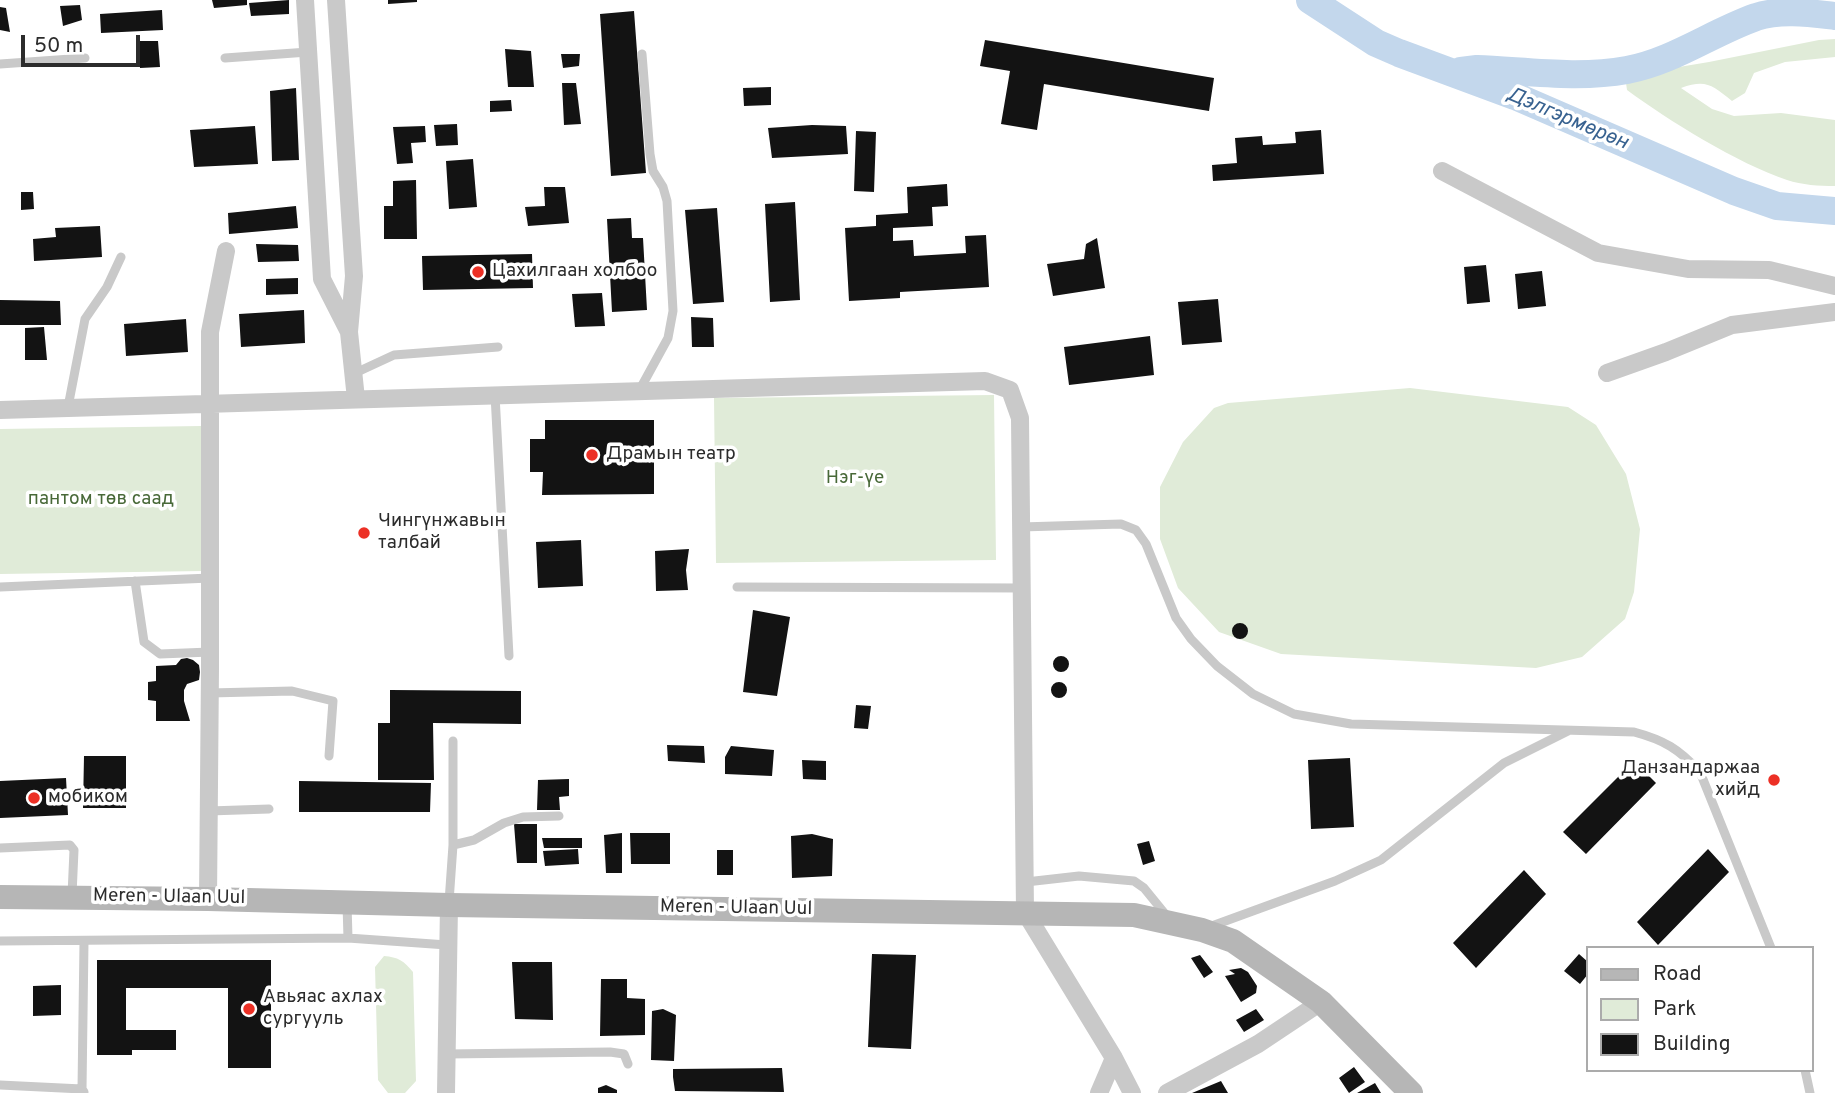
<!DOCTYPE html>
<html>
<head>
<meta charset="utf-8">
<style>
	body { margin:0 }
	#map { position:relative; width:1835px; height:1093px; overflow:hidden; background:#fff; font-family:Overpass,sans-serif }
	canvas { display:block }
	.legend { position:absolute; left:1586px; top:946px; width:228px; height:126px; box-sizing:border-box; background:#fff; border:2px solid #ababab; margin:0; padding:9px 12px; list-style:none; font-size:21px; color:#2c2c2c }
	.legend li { display:flex; align-items:center; gap:14px; height:35px }
	.legend b { width:35px; border:2px solid #ababab }
	.scale { position:absolute; left:21px; top:35px; width:119px; height:32px; box-sizing:border-box; border:4px solid #2c2c2c; border-top:0; padding-left:9px; font-size:21px; line-height:24px; white-space:nowrap; color:#2c2c2c; -webkit-text-stroke:5px #fff; paint-order:stroke }
</style>
</head>
<body>
<div id="map">
<canvas width="1835" height="1093"></canvas>
<ul class="legend">
<li><b style="height:9px;background:#b6b6b6"></b>Road</li>
<li><b style="height:19px;background:#e0ebd8"></b>Park</li>
<li><b style="height:19px;background:#131313"></b>Building</li>
</ul>
<div class="scale">50 m</div>
</div>
<script>
const ctx = document.querySelector('canvas').getContext('2d');
ctx.lineJoin = 'round';
function paint(path, color) {
  ctx.fillStyle = color;
  ctx.fill(path, 'evenodd');
}
function stroke(path, color, width, dash) {
  ctx.strokeStyle = color;
  ctx.lineWidth = width;
  ctx.lineCap = dash ? 'butt' : 'round';
  ctx.setLineDash(dash || []);
  ctx.stroke(path);
}
function drawText(font, color, halo, rows, align = 'center') {
  ctx.font = font + ' Overpass,sans-serif';
  ctx.lineWidth = 7;
  ctx.setLineDash([]);
  ctx.textBaseline = 'middle';
  ctx.strokeStyle = halo;
  ctx.fillStyle = color;
  for (const [text, x, y, turn = 0] of rows) {
    ctx.save();
    ctx.translate(x, y);
    ctx.rotate((+turn || 0) * Math.PI / 180);
    ctx.textAlign = isNaN(turn) ? turn : align;
    if (halo) ctx.strokeText(text, 0, 0);
    ctx.fillText(text, 0, 0);
    ctx.restore();
  }
}
const green = new Path2D(`
	M1835,39V57L1785,62L1754,73L1745,93L1732,101C1712,85 1706,79 1681,88L1712,109L1734,116L1781,113L1835,120V186C1819,186 1802,185 1787,180C1737,163 1669,121 1627,90L1625,76L1709,62L1819,40Z
	M1410,388L1568,407L1596,425L1626,474L1640,529L1634,592L1625,619L1582,657L1536,668L1281,654L1219,632L1178,588L1160,539V487L1183,442L1214,408L1228,403Z
	M994,395L996,560L716,563L714,398Z
	M201,426L203,571L0,574V429Z
	M384,956C398,957 404,961 413,972L416,1081L405,1093H388L378,1080L375,967Z`);
const river = new Path2D(`
	M1310,0L1376,43L1399,53L1515,96L1734,191L1777,206L1835,211
	M1461,71L1477,69C1526,71 1578,79 1627,70C1674,61 1711,33 1756,17C1781,9 1809,13 1835,16`);
const building = new Path2D(`
	M212,0H247V5L214,8Z
	M289,0V14L251,16L249,3Z
	M388,0H417V2L388,4Z
	M80,5L82,20L63,26L60,6Z
	M0,7L6,8L10,32L0,30Z
	M162,10L163,30L101,33L100,14Z
	M634,11L646,173L611,176L600,14Z
	M985,40L1214,78L1209,111L1044,84L1037,130L1001,124L1010,71L980,66Z
	M138,41H158L160,67L140,68Z
	M505,49L531,51L534,87H508Z
	M561,54H580L579,66L563,68Z
	M562,83H576L581,124L564,125Z
	M771,87V105L744,106L743,88Z
	M296,88L299,160L272,161L270,91Z
	M511,100L512,111L490,112V101Z
	M457,124L458,145L436,146L434,125Z
	M812,125L846,126L848,154L772,158L768,128Z
	M255,126L258,164L194,167L190,130Z
	M425,126L426,142L411,143L413,163L397,164L393,127Z
	M1321,130L1324,174L1213,181L1212,165L1237,163L1235,138L1262,136L1263,145L1296,143L1295,132Z
	M856,131L876,132L874,192L854,191Z
	M473,159L477,207L449,209L446,161Z
	M416,180L417,239H384V206H393V181Z
	M947,184L948,206L932,207L933,226L893,228V241L913,240L914,256L966,253L965,236L986,235L989,287L900,292V298L849,301L845,228L876,226V215L908,213L907,187Z
	M544,187H565L569,223L528,226L525,207L545,206Z
	M21,192H33L34,209L21,210Z
	M795,202L800,300L770,302L765,204Z
	M296,206L298,228L229,234L228,213Z
	M717,208L724,302L693,304L685,210Z
	M631,218L632,238H643L647,310L612,312L607,219Z
	M100,226L102,257L34,261L33,239L56,237L55,228Z
	M1097,238L1105,288L1053,296L1047,264L1084,259L1086,244Z
	M256,244L298,245L299,261L258,262Z
	M532,254L533,288L423,290L422,256Z
	M1486,265L1490,302L1467,304L1464,267Z
	M1542,271L1546,306L1518,309L1515,274Z
	M298,278V294L266,295V279Z
	M602,293L605,326L575,327L572,294Z
	M1218,299L1222,342L1182,345L1178,302Z
	M0,300L60,301L61,325H0Z
	M304,310L305,343L241,347L239,314Z
	M691,317L713,318L714,347H692Z
	M186,319L188,352L126,356L124,324Z
	M44,327L47,360H25V328Z
	M1150,336L1154,375L1069,385L1064,347Z
	M545,420H654V494L542,495L543,472H530V439H545Z
	M581,540L583,586L538,588L536,542Z
	M689,549L686,570L688,590L656,591L655,551Z
	M753,610L790,617L777,696L743,692Z
	M1232 631a8 8 0 1 1 16 0a8 8 0 1 1-16 0Z
	M1053 664a8 8 0 1 1 16 0a8 8 0 1 1-16 0Z
	M187,658L193,660L199,665L200,672L199,680L187,684L184,690V701L190,721H156V701L148,700V682L156,681V666L176,665L181,659Z
	M1051 690a8 8 0 1 1 16 0a8 8 0 1 1-16 0Z
	M390,690L521,691V724L433,723L434,780H378V723H390Z
	M856,705L871,706L868,729L854,728Z
	M667,745L704,746L705,763L668,761Z
	M731,746L774,750L772,776L725,774V757Z
	M84,756H126V808H83Z
	M1350,758L1354,827L1311,829L1308,760Z
	M802,760L826,761V780L803,779Z
	M1634,761L1656,783L1586,854L1563,832Z
	M66,778L68,815L0,818V781Z
	M569,779V796L559,797L560,810H537L538,780Z
	M299,781L431,783L430,812H299Z
	M514,824H537V863H517Z
	M622,833V873H606L604,835Z
	M630,833H670V864H631Z
	M812,834L833,839L832,876L792,878L791,836Z
	M542,838H582V848H544Z
	M1149,841L1155,861L1143,865L1137,844Z
	M578,849L579,864L545,866L543,851Z
	M1708,849L1729,872L1658,945L1637,922Z
	M717,850H733V875H717Z
	M1524,870L1546,894L1476,968L1453,943Z
	M872,954L916,955L911,1049L868,1047Z
	M1579,954L1588,962V974L1580,984L1564,971Z
	M1200,955L1213,972L1204,978L1191,958Z
	M97,960H271V1068H228V988H126V1030H176V1050H132V1055H97Z
	M512,962H552L553,1020L515,1019Z
	M1241,968L1248,972L1257,986L1256,993L1241,1002L1225,976L1235,974L1229,970Z
	M601,979H627V998L645,999V1035L600,1036Z
	M61,985V1015L33,1016V986Z
	M663,1009L676,1015L674,1061L651,1060L652,1011Z
	M1256,1009L1264,1020L1244,1032L1236,1020Z
	M1354,1067L1365,1082L1349,1093L1339,1078Z
	M782,1068L784,1092L675,1091L673,1077V1069Z
	M1221,1081L1228,1093H1192Z
	M1375,1083L1381,1093H1357Z
	M606,1085L617,1090V1093H598V1088Z`);
const lane = new Path2D(`
	M225,58L308,52
	M0,64L85,58
	M353,374L394,355L498,347
	M639,391L668,338L673,311L667,201L663,187L653,171L650,154L642,54
	M495,395L509,656
	M68,407L85,319L107,287L121,257
	M1021,527L1121,524L1136,530L1146,544L1176,618L1191,639L1217,666L1253,694L1294,714L1351,724L1634,732C1664,740 1679,749 1700,772L1771,948
	M135,581L144,642L160,654L210,652
	M0,587L210,578
	M737,587L1022,588
	M210,693L292,691L333,701L329,756
	M209,811L269,809
	M453,845V741
	M0,848L70,845L74,850L72,895
	M1026,882L1079,876L1134,881L1144,888L1166,915
	M449,902L453,845L474,840L504,823L523,817L559,816
	M1209,927L1335,881L1381,860L1504,763L1568,731
	M348,938L447,945
	M0,941L348,938L347,904
	M447,1054L610,1052L624,1054L628,1064
	M1805,1070L1810,1093
	M0,1085L82,1089L84,1092
	M82,1089L84,942`);
const street = new Path2D(`
	M305,0L322,279L349,332
	M336,0L354,276L349,332L356,399
	M1442,171L1598,253L1688,269L1769,270L1835,286
	M1607,373L1666,352L1732,325L1835,312
	M0,410L985,381L1010,390L1020,418L1025,912L1114,1058L1132,1093
	M208,899L210,668V332L226,251
	M446,1093L449,905
	M1099,1093L1114,1058
	M1167,1093L1258,1044L1321,1002`);
const secondary = new Path2D(`
	M0,897L208,899L449,905L1134,915L1202,930L1233,941L1321,1002L1411,1093`);
const markers = [
	[478,272,7,"#ec3025"],
	[592,455,7,"#ec3025"],
	[364,533,7,"#ec3025"],
	[1774,780,7,"#ec3025"],
	[34,798,7,"#ec3025"],
	[249,1009,7,"#ec3025"]
];
const poiNames = [
	["Цахилгаан холбоо",492,272],
	["Драмын театр",606,455],
	["Чингүнжавын",378,522],
	["талбай",378,544],
	["Данзандаржаа",1760,769,"right"],
	["хийд",1760,791,"right"],
	["мобиком",48,798],
	["Авьяас ахлах",263,998],
	["сургууль",263,1020]
];
const parkNames = [
	["Нэг-үе",855,479],
	["пантом төв саад",101,500]
];
const streetNames = [
	["Meren - Ulaan Uul",169,898,1],
	["Meren - Ulaan Uul",736,909,1]
];
const waterNames = [
	["Дэлгэрмөрөн",1567,120,23]
];
paint(green, '#e0ebd8');
stroke(river, '#c3d7ec', 28);
paint(building, '#131313');
stroke(lane, '#c9c9c9', 9);
stroke(street, '#c9c9c9', 18);
stroke(secondary, '#b6b6b6', 24);
for (const [x, y, r, color] of markers) {
  const dot = new Path2D();
  dot.arc(x, y, r, 0, 2 * Math.PI);
  ctx.fillStyle = color;
  ctx.fill(dot);
  stroke(dot, '#fff', 2.5);
}
drawText('19px', '#2c2c2c', '#fff', poiNames, 'left');
drawText('19px', '#486938', '#fff', parkNames);
drawText('19px', '#2c2c2c', '#fff', streetNames);
drawText('italic 21px', '#386290', '#fff', waterNames);
</script>
</body>
</html>
